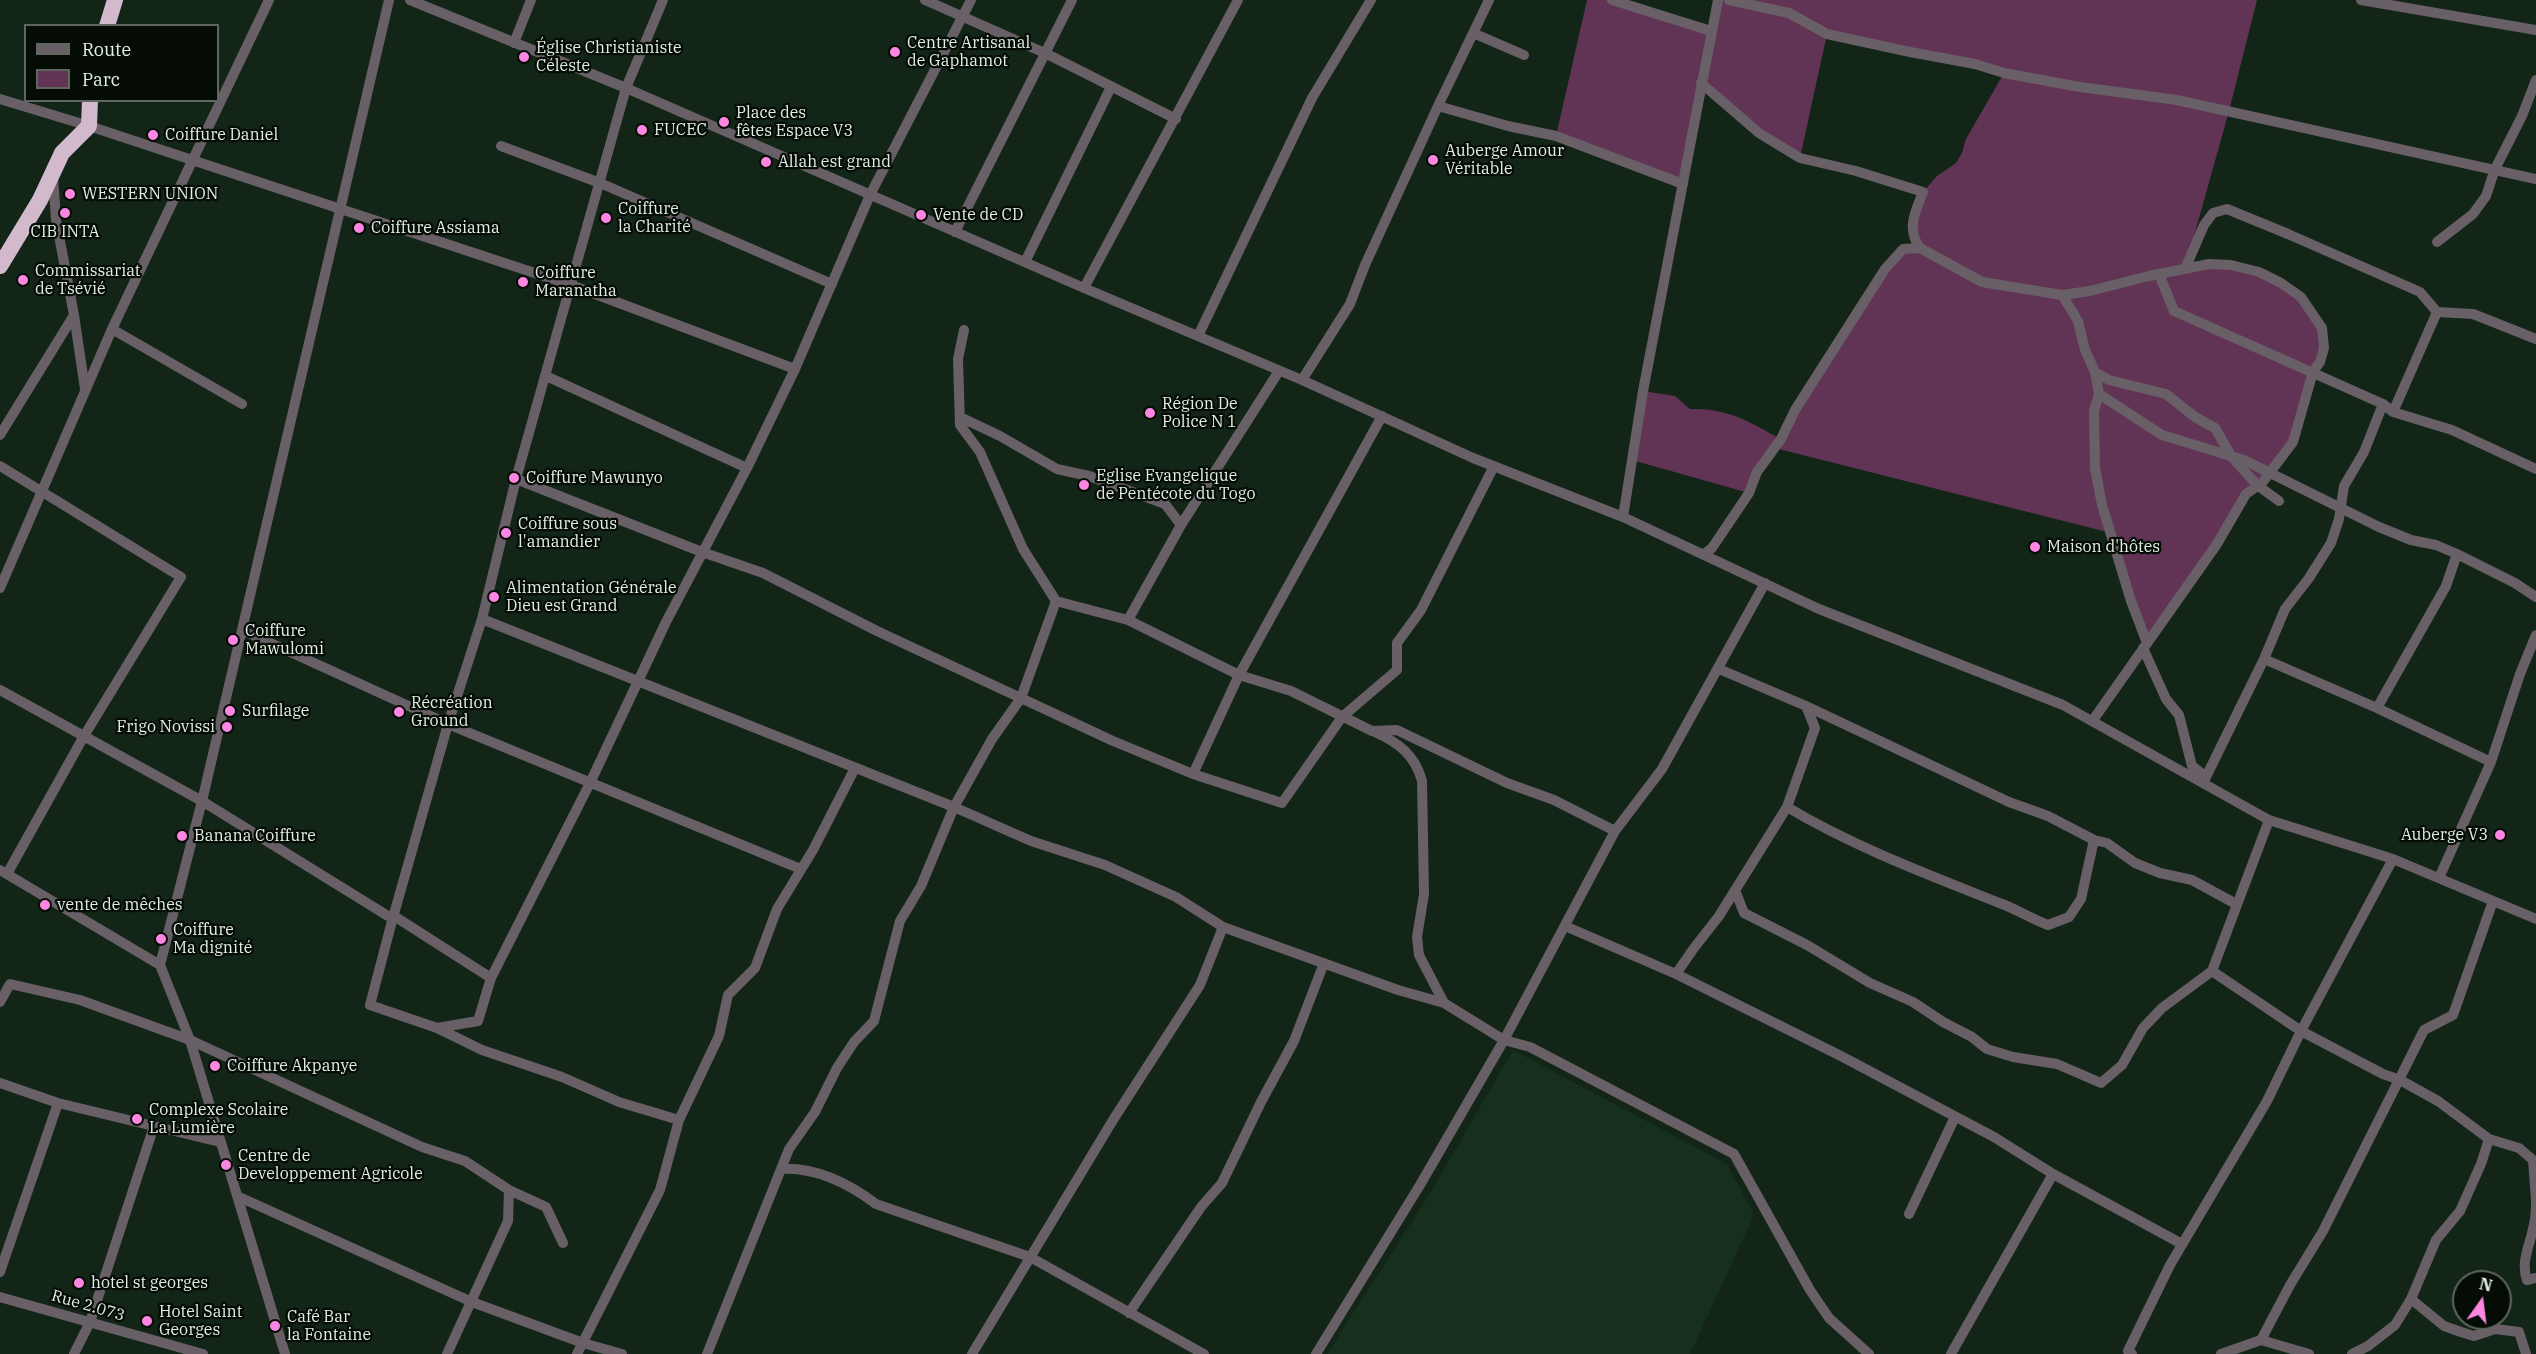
<!DOCTYPE html>
<html>
<head>
<meta charset="utf-8">
<style>
	body { margin:0 }
	#map { position:relative; width:2536px; height:1354px; overflow:hidden; background:#122517; font-family:"IBM Plex Serif",serif }
	canvas { display:block }
	.legend { position:absolute; left:24px; top:24px; width:195px; height:78px; box-sizing:border-box; background:#050c06; border:2px solid #5d665f; margin:0; padding:8px 10px; list-style:none; font-size:18px; color:#e2eee4 }
	.legend li { display:flex; align-items:center; gap:12px; height:30px }
	.legend b { width:30px; border:2px solid #5d665f }
	.north { position:absolute; left:2452px; top:1270px; width:60px; height:60px; box-sizing:border-box; background:#050c06; border:2px solid #5d665f; border-radius:50%; rotate:14deg; font-size:16px; font-weight:700; line-height:24px; text-align:center; color:#e2eee4 }
	.north::after { content:''; display:block; margin:auto; width:21px; height:27px; background:#fd86e2; clip-path:polygon(50% 0,100% 100%,50% 72%,0 100%) }
</style>
</head>
<body>
<div id="map">
<canvas width="2536" height="1354"></canvas>
<ul class="legend">
<li><b style="height:8px;background:#695f66"></b>Route</li>
<li><b style="height:16px;background:#613456"></b>Parc</li>
</ul>
<div class="north">N</div>
</div>
<script>
const ctx = document.querySelector('canvas').getContext('2d');
ctx.lineJoin = 'round';
function paint(path, color) {
  ctx.fillStyle = color;
  ctx.fill(path, 'evenodd');
}
function stroke(path, color, width, dash) {
  ctx.strokeStyle = color;
  ctx.lineWidth = width;
  ctx.lineCap = dash ? 'butt' : 'round';
  ctx.setLineDash(dash || []);
  ctx.stroke(path);
}
function drawText(font, color, halo, rows, align = 'center') {
  ctx.font = font + ' "IBM Plex Serif",serif';
  ctx.lineWidth = 4.5;
  ctx.setLineDash([]);
  ctx.textBaseline = 'middle';
  ctx.strokeStyle = halo;
  ctx.fillStyle = color;
  for (const [text, x, y, turn = 0] of rows) {
    ctx.save();
    ctx.translate(x, y);
    ctx.rotate((+turn || 0) * Math.PI / 180);
    ctx.textAlign = isNaN(turn) ? turn : align;
    if (halo) ctx.strokeText(text, 0, 0);
    ctx.fillText(text, 0, 0);
    ctx.restore();
  }
}
const built = new Path2D(`
	M1513,1050L1727,1164L1754,1215L1690,1354H1327L1429,1195Z`);
const green = new Path2D(`
	M1587,0H1612L1711,31L1718,0H2257L2229,111L2185,268L2224,264L2281,283L2317,320L2324,348L2293,442L2246,494L2147,643L2111,533L1775,448L1749,493L1632,460L1643,391L1675,396L1690,409C1727,408 1749,421 1780,439L1903,249L1920,248L1911,227L1923,192L1937,176L1956,163L1962,153L1966,139L2004,73L1827,34L1800,158L1702,84L1683,184L1556,136Z`);
const minor = new Path2D(`
	M410,0L626,88L1084,288L1302,380L1473,458L1623,517L1819,609L2063,705L2269,820L2393,859L2536,919
	M663,0L626,88L516,479L702,552L763,573L877,631L1113,741L1193,774L1282,803L1342,717L1397,670V643L1421,610L1494,466
	M925,0L1047,54L1176,119
	M1612,0L1711,31
	M1729,0L1789,13L1827,34L1910,52L1975,64L2004,73L2080,87L2177,100L2536,179
	M2361,0L2536,30
	M1473,33L1524,55
	M514,43L531,0
	M1701,83L1759,133L1800,158L1856,171L1923,192C1915,212 1906,229 1920,248L1982,282L2062,295L2090,291L2149,276L2209,264L2231,265L2259,272L2281,283L2301,297L2322,328L2324,348L2320,362L2313,372L2293,442L2262,483L2246,494L2217,544L2093,720
	M0,99L89,126L571,285L795,369
	M1438,106L1508,126L1556,136L1683,184
	M501,146L600,183L832,284
	M955,232L1072,0
	M2437,242L2473,214L2486,196L2495,169L2522,116L2536,80
	M1025,262L1111,87
	M2185,269L2204,225L2213,213L2227,209L2288,234L2420,292L2437,312L2473,314L2536,339
	M2159,274L2174,311L2383,404
	M1084,288L1238,0
	M2062,295L2078,321L2085,350L2095,372L2099,394L2094,411L2095,468L2102,505L2131,601L2147,643
	M74,315L85,389
	M112,329L242,404
	M964,330L958,359L960,425L980,452L1023,549L1056,601L1128,620L1239,675L1291,691L1372,731L1397,730L1507,783L1554,800L1615,831
	M1198,336L1312,98L1371,0
	M2095,372L2109,380L2166,394L2195,417L2215,428L2231,456L2257,485L2279,501
	M546,376L747,468
	M1302,380L1350,304L1365,265L1438,106L1489,0
	M2099,394L2162,435L2244,460L2379,527L2411,540L2436,545L2457,554L2515,583L2536,597
	M2393,412L2437,312
	M960,417L1000,436L1057,469L1089,476L1165,504L1181,525
	M0,435L74,315L56,220L53,176
	M0,466L181,577L84,736L7,874
	M516,479L482,619L448,724L392,921L370,1005L437,1028L482,1050L562,1077L619,1102L679,1120
	M1623,517L1643,391L1718,0
	M1704,554L1712,548L1749,493L1757,472L1781,439L1795,410L1885,269L1903,249L1920,248
	M0,588L112,329L269,0
	M482,619L954,807L1031,841L1105,865L1176,897L1223,927L1398,990L1444,1003
	M1128,620L1181,525L1279,371
	M242,630L448,724L801,869
	M2143,648L2166,699L2179,715L2192,766L2206,777
	M2264,659L2377,708L2491,762
	M1719,669L1806,706L2009,802L2048,816L2094,840L2107,843L2135,863L2160,873L2192,880L2236,904
	M0,690L202,801L388,916H394L491,978
	M2377,708L2446,586L2457,554
	M1375,732C1399,743 1415,755 1422,781L1424,894L1417,937L1419,955L1444,1003L1504,1040L1530,1047L1734,1154L1810,1290L1829,1318L1869,1354
	M1193,774L1239,675L1382,416
	M2203,783L2264,659L2285,609L2309,578L2331,543L2339,519L2344,486L2364,452L2383,404L2393,412L2452,430L2536,469
	M1787,807C1854,847 1929,875 2002,904C2018,910 2032,919 2048,925L2069,917L2081,899L2094,840
	M0,870L160,965
	M2439,878L2491,762L2520,674L2536,635
	M1735,890L1744,913L1807,945L1870,983L1913,1002L1943,1022L1972,1037L1987,1049L2013,1057L2057,1064L2101,1083L2122,1065L2143,1028L2162,1008L2212,971L2269,820
	M1565,926L1676,974L1839,1055L1994,1137L2053,1174L2182,1244
	M2212,971L2301,1031L2383,1074L2400,1080L2438,1101L2489,1139L2519,1148L2533,1160L2536,1200
	M1676,974L1694,948L1719,916L1787,807L1815,728L1806,706
	M0,1002L10,984L80,1000L190,1040L422,1147L465,1161L509,1190L546,1207L563,1243
	M437,1028L478,1021L491,978L590,783L666,622L747,468L795,369L870,195L971,0
	M0,1083L58,1103L220,1142
	M781,1169C816,1167 848,1183 876,1204L1030,1257L1204,1354
	M237,1196L472,1302L583,1343L622,1354
	M2536,1200C2536,1208 2536,1217 2534,1224C2531,1243 2520,1261 2527,1280L2536,1278
	M1909,1214L1955,1117
	M0,1272L58,1103
	M0,1297L203,1354
	M2411,1299L2444,1326L2461,1332L2474,1336L2495,1329L2519,1332L2526,1354
	M1129,1313L1201,1207L1222,1183L1261,1102L1294,1041L1324,963
	M2261,1340L2309,1354
	M74,1354L90,1322L154,1126
	M285,1354L190,1040L160,965L203,797L389,0
	M447,1354L508,1221L509,1190
	M577,1354L660,1190L679,1120L719,1036L728,995L755,968L777,909L813,850L855,768
	M707,1354L789,1149L815,1112L837,1068L854,1042L874,1021L900,921L921,886L954,807L992,739L1021,698L1056,601
	M972,1354L1113,1120L1200,985L1223,927
	M1316,1354L1420,1185L1504,1040L1615,831L1662,769L1765,583
	M1951,1354L2053,1174
	M2132,1354L2128,1351L2170,1265L2267,1101L2301,1031L2393,859
	M2221,1354L2261,1340L2290,1285L2323,1231L2424,1030L2453,1015L2493,901
	M2352,1354L2368,1346L2395,1325L2411,1299L2436,1240L2460,1211L2481,1164L2489,1139`);
const highway = new Path2D(`
	M107,26L115,0
	M0,266L40,200L62,153L89,126L90,100`);
const markers = [
	[895,52,6,"#fd86e2"],
	[524,57,6,"#fd86e2"],
	[724,122,6,"#fd86e2"],
	[642,130,6,"#fd86e2"],
	[153,135,6,"#fd86e2"],
	[1433,160,6,"#fd86e2"],
	[766,162,6,"#fd86e2"],
	[70,194,6,"#fd86e2"],
	[65,213,6,"#fd86e2"],
	[921,215,6,"#fd86e2"],
	[606,218,6,"#fd86e2"],
	[359,228,6,"#fd86e2"],
	[23,280,6,"#fd86e2"],
	[523,282,6,"#fd86e2"],
	[1150,413,6,"#fd86e2"],
	[514,478,6,"#fd86e2"],
	[1084,485,6,"#fd86e2"],
	[506,533,6,"#fd86e2"],
	[2035,547,6,"#fd86e2"],
	[494,597,6,"#fd86e2"],
	[233,640,6,"#fd86e2"],
	[230,711,6,"#fd86e2"],
	[399,712,6,"#fd86e2"],
	[227,727,6,"#fd86e2"],
	[2500,835,6,"#fd86e2"],
	[182,836,6,"#fd86e2"],
	[45,905,6,"#fd86e2"],
	[161,939,6,"#fd86e2"],
	[215,1066,6,"#fd86e2"],
	[137,1119,6,"#fd86e2"],
	[226,1165,6,"#fd86e2"],
	[79,1283,6,"#fd86e2"],
	[147,1321,6,"#fd86e2"],
	[275,1326,6,"#fd86e2"]
];
const poiNames = [
	["Centre Artisanal",907,43],
	["de Gaphamot",907,61],
	["Église Christianiste",536,48],
	["Céleste",536,66],
	["Place des",736,113],
	["fêtes Espace V3",736,131],
	["FUCEC",654,130],
	["Coiffure Daniel",165,135],
	["Auberge Amour",1445,151],
	["Véritable",1445,169],
	["Allah est grand",778,162],
	["WESTERN UNION",82,194],
	["Coiffure",618,209],
	["la Charité",618,227],
	["Vente de CD",933,215],
	["Coiffure Assiama",371,228],
	["CIB INTA",65,232,"center"],
	["Commissariat",35,271],
	["de Tsévié",35,289],
	["Coiffure",535,273],
	["Maranatha",535,291],
	["Région De",1162,404],
	["Police N 1",1162,422],
	["Eglise Evangelique",1096,476],
	["de Pentécote du Togo",1096,494],
	["Coiffure Mawunyo",526,478],
	["Coiffure sous",518,524],
	["l'amandier",518,542],
	["Maison d'hôtes",2047,547],
	["Alimentation Générale",506,588],
	["Dieu est Grand",506,606],
	["Coiffure",245,631],
	["Mawulomi",245,649],
	["Récréation",411,703],
	["Ground",411,721],
	["Surfilage",242,711],
	["Frigo Novissi",215,727,"right"],
	["Auberge V3",2488,835,"right"],
	["Banana Coiffure",194,836],
	["vente de mêches",57,905],
	["Coiffure",173,930],
	["Ma dignité",173,948],
	["Coiffure Akpanye",227,1066],
	["Complexe Scolaire",149,1110],
	["La Lumière",149,1128],
	["Centre de",238,1156],
	["Developpement Agricole",238,1174],
	["hotel st georges",91,1283],
	["Hotel Saint",159,1312],
	["Georges",159,1330],
	["Café Bar",287,1317],
	["la Fontaine",287,1335]
];
const streetNames = [
	["Rue 2.073",88,1306,16]
];
paint(built, '#17301e');
paint(green, '#613456');
stroke(minor, '#695f66', 10);
stroke(highway, '#d2b9cb', 16);
for (const [x, y, r, color] of markers) {
  const dot = new Path2D();
  dot.arc(x, y, r, 0, 2 * Math.PI);
  ctx.fillStyle = color;
  ctx.fill(dot);
  stroke(dot, '#050c06', 2);
}
drawText('16px', '#e2eee4', '#050c06', poiNames, 'left');
drawText('16px', '#e2eee4', '#050c06', streetNames);
</script>
</body>
</html>
